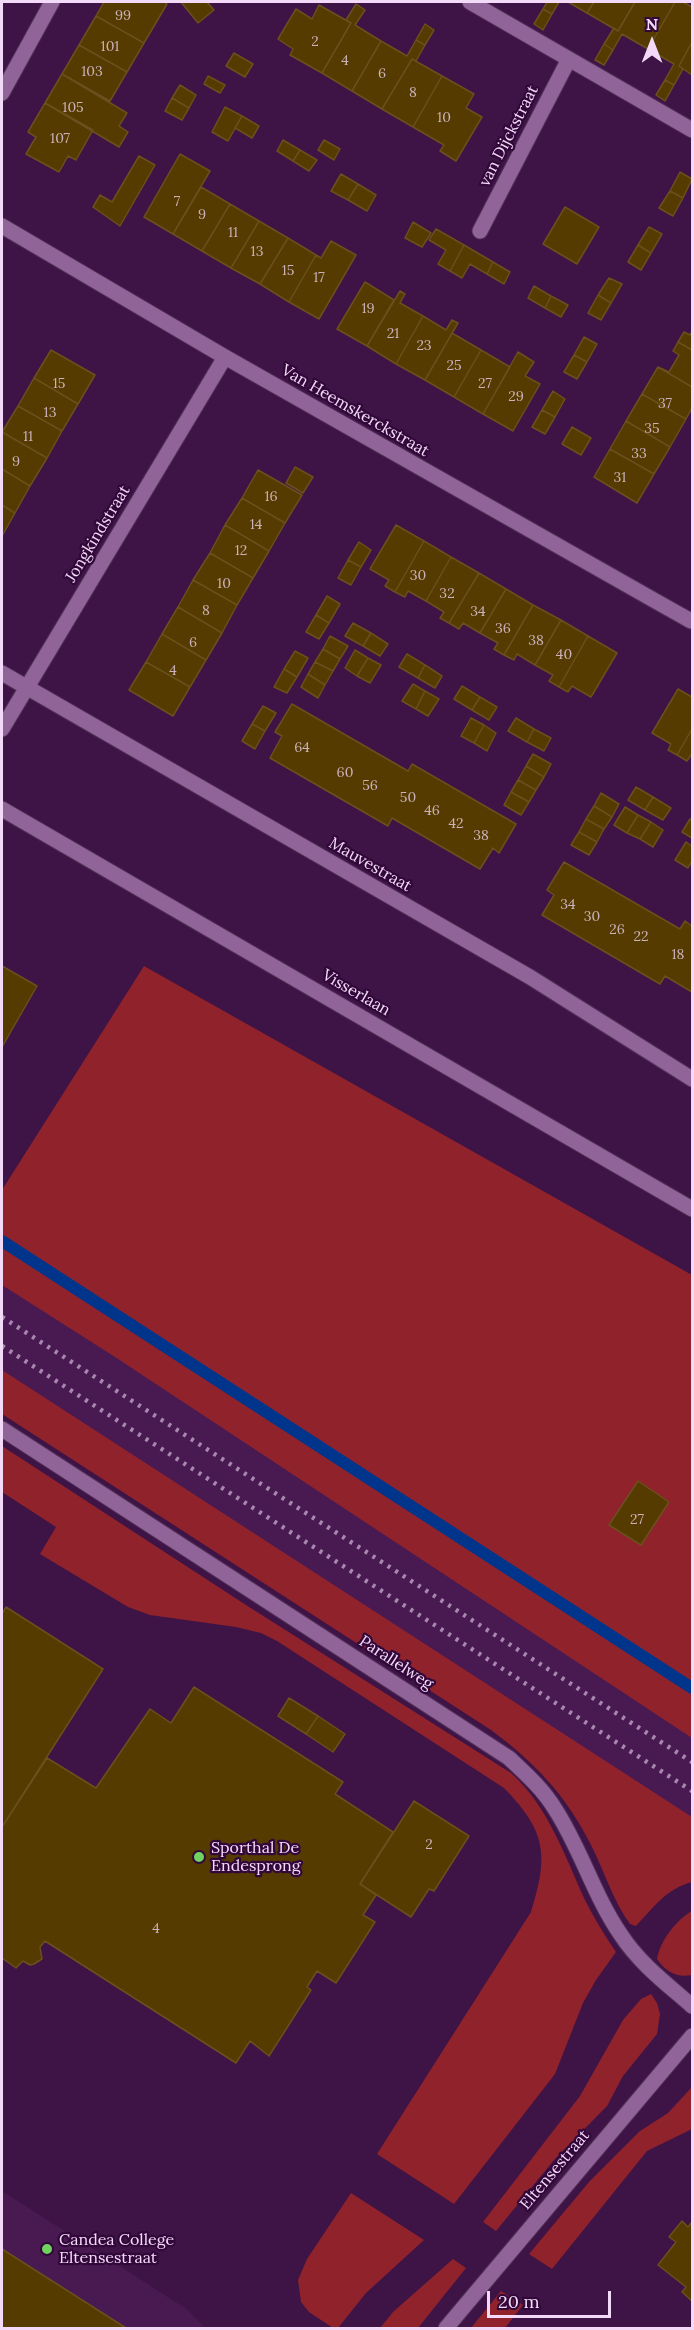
<!DOCTYPE html>
<html>
<head>
<meta charset="utf-8">
<style>
	body { margin:0 }
	#map { position:relative; width:694px; height:2330px; overflow:hidden; background:#3d1445; font-family:Lora,serif }
	canvas { display:block }
	.frame { position:absolute; inset:0; border:3px solid #f3daf8; pointer-events:none }
	.north { position:absolute; left:622px; top:12px; width:60px; height:60px; -webkit-text-stroke:4px #32083a; paint-order:stroke; rotate:0deg; font-size:16px; font-weight:700; line-height:24px; text-align:center; color:#f3daf8 }
	.north::after { content:''; display:block; margin:auto; width:21px; height:27px; background:#f3daf8; clip-path:polygon(50% 0,100% 100%,50% 72%,0 100%) }
	.scale { position:absolute; left:487px; top:2291px; width:124px; height:27px; box-sizing:border-box; border:3px solid #f3daf8; border-top:0; padding-left:8px; font-size:18px; line-height:21px; white-space:nowrap; color:#f3daf8; -webkit-text-stroke:4px #32083a; paint-order:stroke }
</style>
</head>
<body>
<div id="map">
<canvas width="694" height="2330"></canvas>
<div class="frame"></div>
<div class="north">N</div>
<div class="scale">20 m</div>
</div>
<script>
const ctx = document.querySelector('canvas').getContext('2d');
ctx.lineJoin = 'round';
function paint(path, color) {
  ctx.fillStyle = color;
  ctx.fill(path, 'evenodd');
}
function stroke(path, color, width, dash) {
  ctx.strokeStyle = color;
  ctx.lineWidth = width;
  ctx.lineCap = dash ? 'butt' : 'round';
  ctx.setLineDash(dash || []);
  ctx.stroke(path);
}
function drawText(font, color, halo, rows, align = 'center') {
  ctx.font = font + ' Lora,serif';
  ctx.lineWidth = 4.5;
  ctx.setLineDash([]);
  ctx.textBaseline = 'middle';
  ctx.strokeStyle = halo;
  ctx.fillStyle = color;
  for (const [text, x, y, turn = 0] of rows) {
    ctx.save();
    ctx.translate(x, y);
    ctx.rotate((+turn || 0) * Math.PI / 180);
    ctx.textAlign = isNaN(turn) ? turn : align;
    if (halo) ctx.strokeText(text, 0, 0);
    ctx.fillText(text, 0, 0);
    ctx.restore();
  }
}
const built = new Path2D(`
	M2,1253L692,1698V1845L2,1398Z
	M2,2191L185,2308L205,2328H2Z`);
const green = new Path2D(`
	M144,966L692,1275V1738L115,1357L2,1285V1190Z
	M2,1370L692,1817V1882C667,1888 653,1908 636,1926L630,1924C613,1901 604,1870 591,1845C566,1795 535,1763 491,1730L2,1414Z
	M2,1446L246,1605L511,1773C548,1806 565,1856 585,1900C594,1918 605,1936 616,1952L596,1980L583,2003L555,2074L454,2204L377,2154L531,1912C549,1855 546,1831 504,1788L277,1641L261,1633L236,1627L150,1615L128,1607L40,1554L56,1527L2,1492Z
	M692,1911V1975C677,1978 666,1972 657,1959C660,1941 676,1920 692,1911Z
	M651,1994L657,2003L660,2014L657,2034L623,2076L607,2106L554,2160L496,2231L483,2222L580,2096L623,2020L641,1999Z
	M692,2087V2129L647,2151L552,2269L529,2254L589,2182L640,2131L668,2113Z
	M351,2193L424,2240L366,2293L338,2328H333L309,2312L301,2302L298,2280L307,2259Z
	M453,2259L466,2268L418,2328H380L393,2312Z
	M501,2291L523,2305L505,2328H471Z`);
const stream = new Path2D(`
	M2,1241L692,1688`);
const building = new Path2D(`
	M104,2H164L167,4L144,43L96,16Z
	M181,2H207L214,10L198,23Z
	M547,2H559L552,14L543,9Z
	M568,2H594L587,13Z
	M594,2H635L618,31L587,13Z
	M635,2H675L648,49L622,34L613,50L604,44L614,28L618,31Z
	M675,2H683L692,7V42L679,66L683,69L674,85L665,80L674,64L648,49Z
	M356,4L365,10L355,25L381,41L352,91L322,73L351,23L346,20Z
	M319,5L351,23L322,73L290,55L293,49L278,39L296,9L312,19Z
	M543,9L552,14L543,30L534,24Z
	M96,16L144,43L127,72L79,45Z
	M425,24L434,30L425,45L416,40Z
	M416,40L425,45L416,61L412,59L382,109L352,91L381,41L407,56Z
	M692,42V75L679,66Z
	M604,44L613,50L604,65L595,60Z
	M79,45L127,72L110,101L62,74Z
	M234,53L253,64L245,77L226,66Z
	M412,59L442,76L413,127L382,109Z
	M62,74L127,113L119,126L128,132L119,147L45,103Z
	M208,76L225,85L220,93L204,84Z
	M442,76L474,94L466,108L482,117L456,161L440,151L444,145L413,127Z
	M665,80L674,85L665,101L656,95Z
	M180,85L196,95L189,108L172,98Z
	M172,98L189,108L182,120L165,111Z
	M45,103L93,130L76,160L68,156L59,172L26,154L36,137L28,132Z
	M225,107L242,116L228,141L212,132Z
	M242,116L259,126L252,138L235,128Z
	M283,140L300,150L293,161L277,151Z
	M324,140L340,149L334,160L318,150Z
	M300,150L317,160L309,171L293,161Z
	M180,154L210,171L173,234L144,217Z
	M139,156L155,165L120,226L93,207L100,195L112,202Z
	M680,172L692,179L683,198L670,191Z
	M341,174L358,184L348,200L331,191Z
	M358,184L376,195L367,211L348,200Z
	M201,187L230,204L202,251L173,234Z
	M670,191L683,198L673,216L659,208Z
	M230,204L259,221L231,268L202,251Z
	M565,207L599,227L577,264L543,244Z
	M259,221L288,238L260,284L231,268Z
	M413,222L431,233L422,247L405,238Z
	M649,227L662,234L651,253L638,245Z
	M436,229L464,245L450,271L438,264L446,250L429,240Z
	M288,238L316,255L289,302L260,284Z
	M331,241L356,255L319,319L289,302L316,255L321,258Z
	M464,245L493,262L487,274L470,264L462,278L450,271Z
	M638,245L651,253L641,270L628,262Z
	M493,262L510,272L504,284L487,274Z
	M609,278L622,284L611,303L598,295Z
	M365,282L394,300L367,346L337,329Z
	M534,286L551,296L545,308L528,298Z
	M400,291L405,294L400,303L423,316L396,364L367,346Z
	M598,295L611,303L601,320L588,313Z
	M551,296L568,305L561,317L545,308Z
	M423,316L446,330L452,320L458,323L425,380L396,364Z
	M692,331V350L678,342L684,332L690,335Z
	M452,333L481,350L454,397L425,380Z
	M584,337L597,344L587,362L574,355Z
	M678,342L692,350V387L658,367L669,372L679,355L673,351Z
	M51,350L95,375L78,404L34,378Z
	M481,350L510,367L483,414L454,397Z
	M518,352L534,362L525,376L540,384L513,431L483,414Z
	M574,355L587,362L577,379L564,372Z
	M658,367L692,387V408L686,419L642,394Z
	M34,378L78,404L62,431L18,406Z
	M553,391L565,399L555,417L542,410Z
	M642,394L686,419L670,447L626,421Z
	M18,406L62,431L47,458L2,432Z
	M542,410L555,417L545,434L532,427Z
	M626,421L670,447L654,474L610,449Z
	M572,427L591,438L581,455L562,444Z
	M2,432L47,458L30,486L2,469Z
	M610,449L654,474L637,503L594,477Z
	M295,467L313,477L303,493L286,483Z
	M2,469L30,486L15,513L2,505Z
	M258,470L302,495L285,523L242,498Z
	M242,498L285,523L269,551L225,525Z
	M2,505L15,513L2,536Z
	M225,525L269,551L253,578L210,553Z
	M396,525L424,541L395,592L385,586L389,580L370,569Z
	M424,541L451,557L426,601L408,591L405,597L395,592Z
	M359,542L371,550L361,567L348,560Z
	M210,553L253,578L237,605L193,580Z
	M451,557L479,573L449,623L440,618L444,612L426,601Z
	M348,560L361,567L351,585L338,578Z
	M479,573L506,589L480,633L463,623L459,629L449,623Z
	M193,580L237,605L222,633L178,607Z
	M506,589L533,605L504,655L494,649L498,643L480,633Z
	M327,596L340,604L329,623L316,615Z
	M533,605L561,620L535,665L517,654L514,660L504,655Z
	M178,607L222,633L206,660L162,634Z
	M316,615L329,623L319,639L306,632Z
	M561,620L588,636L559,687L549,681L553,675L535,665Z
	M353,623L371,633L363,646L345,636Z
	M371,633L388,644L380,656L363,646Z
	M162,634L206,660L190,687L146,662Z
	M330,636L348,646L340,659L323,649Z
	M588,636L617,653L591,697L572,686L568,692L559,687Z
	M323,649L340,659L333,671L315,662Z
	M355,650L368,658L357,676L345,668Z
	M295,651L308,658L297,677L284,669Z
	M407,654L425,665L418,678L399,667Z
	M368,658L381,665L370,683L357,676Z
	M146,662L190,687L173,716L129,690Z
	M315,662L333,671L325,685L308,674Z
	M425,665L442,676L435,688L418,678Z
	M284,669L297,677L287,693L274,687Z
	M308,674L325,685L318,698L301,687Z
	M413,684L425,691L416,709L402,701Z
	M462,686L480,697L472,710L454,699Z
	M678,689L692,697V729L677,755L668,750L671,744L652,733Z
	M425,691L439,699L428,716L416,709Z
	M480,697L497,707L489,720L472,710Z
	M292,704L408,771L412,764L516,824L499,853L493,848L480,869L392,818L388,826L270,758L282,736L275,732Z
	M263,706L276,713L265,731L252,724Z
	M471,718L484,725L474,743L461,736Z
	M516,718L534,729L527,742L508,731Z
	M252,724L265,731L255,749L242,741Z
	M484,725L496,733L487,751L474,743Z
	M534,729L551,738L544,751L527,742Z
	M692,729V756L691,755L687,761L677,755Z
	M533,754L551,764L544,777L526,766Z
	M526,766L544,777L536,790L518,780Z
	M518,780L536,790L529,802L511,792Z
	M636,787L653,797L645,810L628,800Z
	M511,792L529,802L521,815L504,805Z
	M601,793L619,804L612,817L594,806Z
	M653,797L671,808L663,820L645,810Z
	M594,806L612,817L604,829L586,819Z
	M625,807L638,815L627,833L614,825Z
	M638,815L651,822L640,839L627,833Z
	M586,819L604,829L597,842L579,832Z
	M690,819L692,820V838L682,832Z
	M651,822L663,830L653,847L640,839Z
	M579,832L597,842L589,855L571,845Z
	M686,842L692,846V861L688,868L675,860Z
	M564,862L680,929L685,921L692,926V992L665,976L660,984L542,915L554,895L547,890Z
	M2,966L37,986L2,1047Z
	M638,1481L669,1502L641,1545L609,1525Z
	M6,1607L103,1669L2,1827V1614Z
	M194,1687L343,1782L335,1794L393,1832L360,1884L376,1895L363,1915L375,1922L336,1983L317,1971L307,1987L311,1990L269,2056L250,2041L236,2063L45,1941L40,1947L42,1959L34,1964L30,1965L23,1961L16,1968L2,1958V1827L47,1758L96,1788L150,1709L171,1723Z
	M289,1698L318,1716L306,1734L278,1716Z
	M318,1716L345,1734L333,1752L306,1734Z
	M414,1801L469,1836L434,1891L429,1889L411,1917L360,1884Z
	M682,2221L688,2227L692,2222V2301L682,2292L686,2287L658,2265L676,2242L669,2237Z
	M2,2249L126,2328H2Z`);
const minor = new Path2D(`
	M470,2L692,130
	M2,93L52,2
	M2,226L225,357L659,603L691,621L692,619
	M480,231L569,59
	M2,673L530,977L692,1079
	M2,729L225,357
	M2,809L692,1209
	M2,1429L509,1758C526,1774 543,1789 555,1809C581,1849 594,1896 621,1935C640,1964 667,1984 692,2006
	M446,2328L692,2036`);
const rail = new Path2D(`
	M2,1317L692,1762
	M2,1346L692,1791`);
const markers = [
	[199,1857,6,"#70d35f"],
	[47,2249,6,"#70d35f"]
];
const numberNames = [
	["99",123,16],
	["2",315,42],
	["101",110,47],
	["4",345,61],
	["103",92,72],
	["6",382,74],
	["8",413,93],
	["105",73,108],
	["10",444,118],
	["107",60,139],
	["7",177,202],
	["9",202,215],
	["11",233,233],
	["13",257,252],
	["15",288,271],
	["17",319,278],
	["19",368,309],
	["21",393,334],
	["23",424,346],
	["25",454,366],
	["15",59,384],
	["27",485,384],
	["29",516,397],
	["37",665,404],
	["13",50,413],
	["35",652,429],
	["11",28,437],
	["33",639,454],
	["9",16,462],
	["31",620,478],
	["16",271,497],
	["14",256,525],
	["12",241,551],
	["30",418,576],
	["10",224,584],
	["32",447,594],
	["8",206,611],
	["34",478,612],
	["36",503,629],
	["38",536,641],
	["6",193,643],
	["40",564,655],
	["4",173,671],
	["64",302,748],
	["60",345,773],
	["56",370,786],
	["50",408,798],
	["46",432,811],
	["42",456,824],
	["38",481,836],
	["34",568,905],
	["30",592,917],
	["26",617,930],
	["22",641,937],
	["18",678,955],
	["27",637,1520],
	["2",429,1845],
	["4",156,1929]
];
const streetNames = [
	["van Dijckstraat",509,136,-63],
	["Van Heemskerckstraat",355,411,30],
	["Jongkindstraat",98,534,-59],
	["Mauvestraat",370,865,30],
	["Visserlaan",356,993,30],
	["Parallelweg",396,1663,33],
	["Eltensestraat",555,2170,-50]
];
const poiNames = [
	["Sporthal De",211,1848],
	["Endesprong",211,1866],
	["Candea College",59,2240],
	["Eltensestraat",59,2258]
];
paint(built, '#481a51');
paint(green, '#90222c');
stroke(stream, '#01358c', 12);
paint(building, '#553b00');
stroke(building, '#6a501c', 1.5);
stroke(minor, '#513057', 17);
stroke(minor, '#906399', 15);
stroke(rail, '#a888ae', 4.5, [3, 6]);
for (const [x, y, r, color] of markers) {
  const dot = new Path2D();
  dot.arc(x, y, r, 0, 2 * Math.PI);
  ctx.fillStyle = color;
  ctx.fill(dot);
  stroke(dot, '#32083a', 2);
}
drawText('14px', '#ccb2ba', null, numberNames);
drawText('16px', '#f3daf8', '#32083a', streetNames);
drawText('16px', '#f3daf8', '#32083a', poiNames, 'left');
</script>
</body>
</html>
